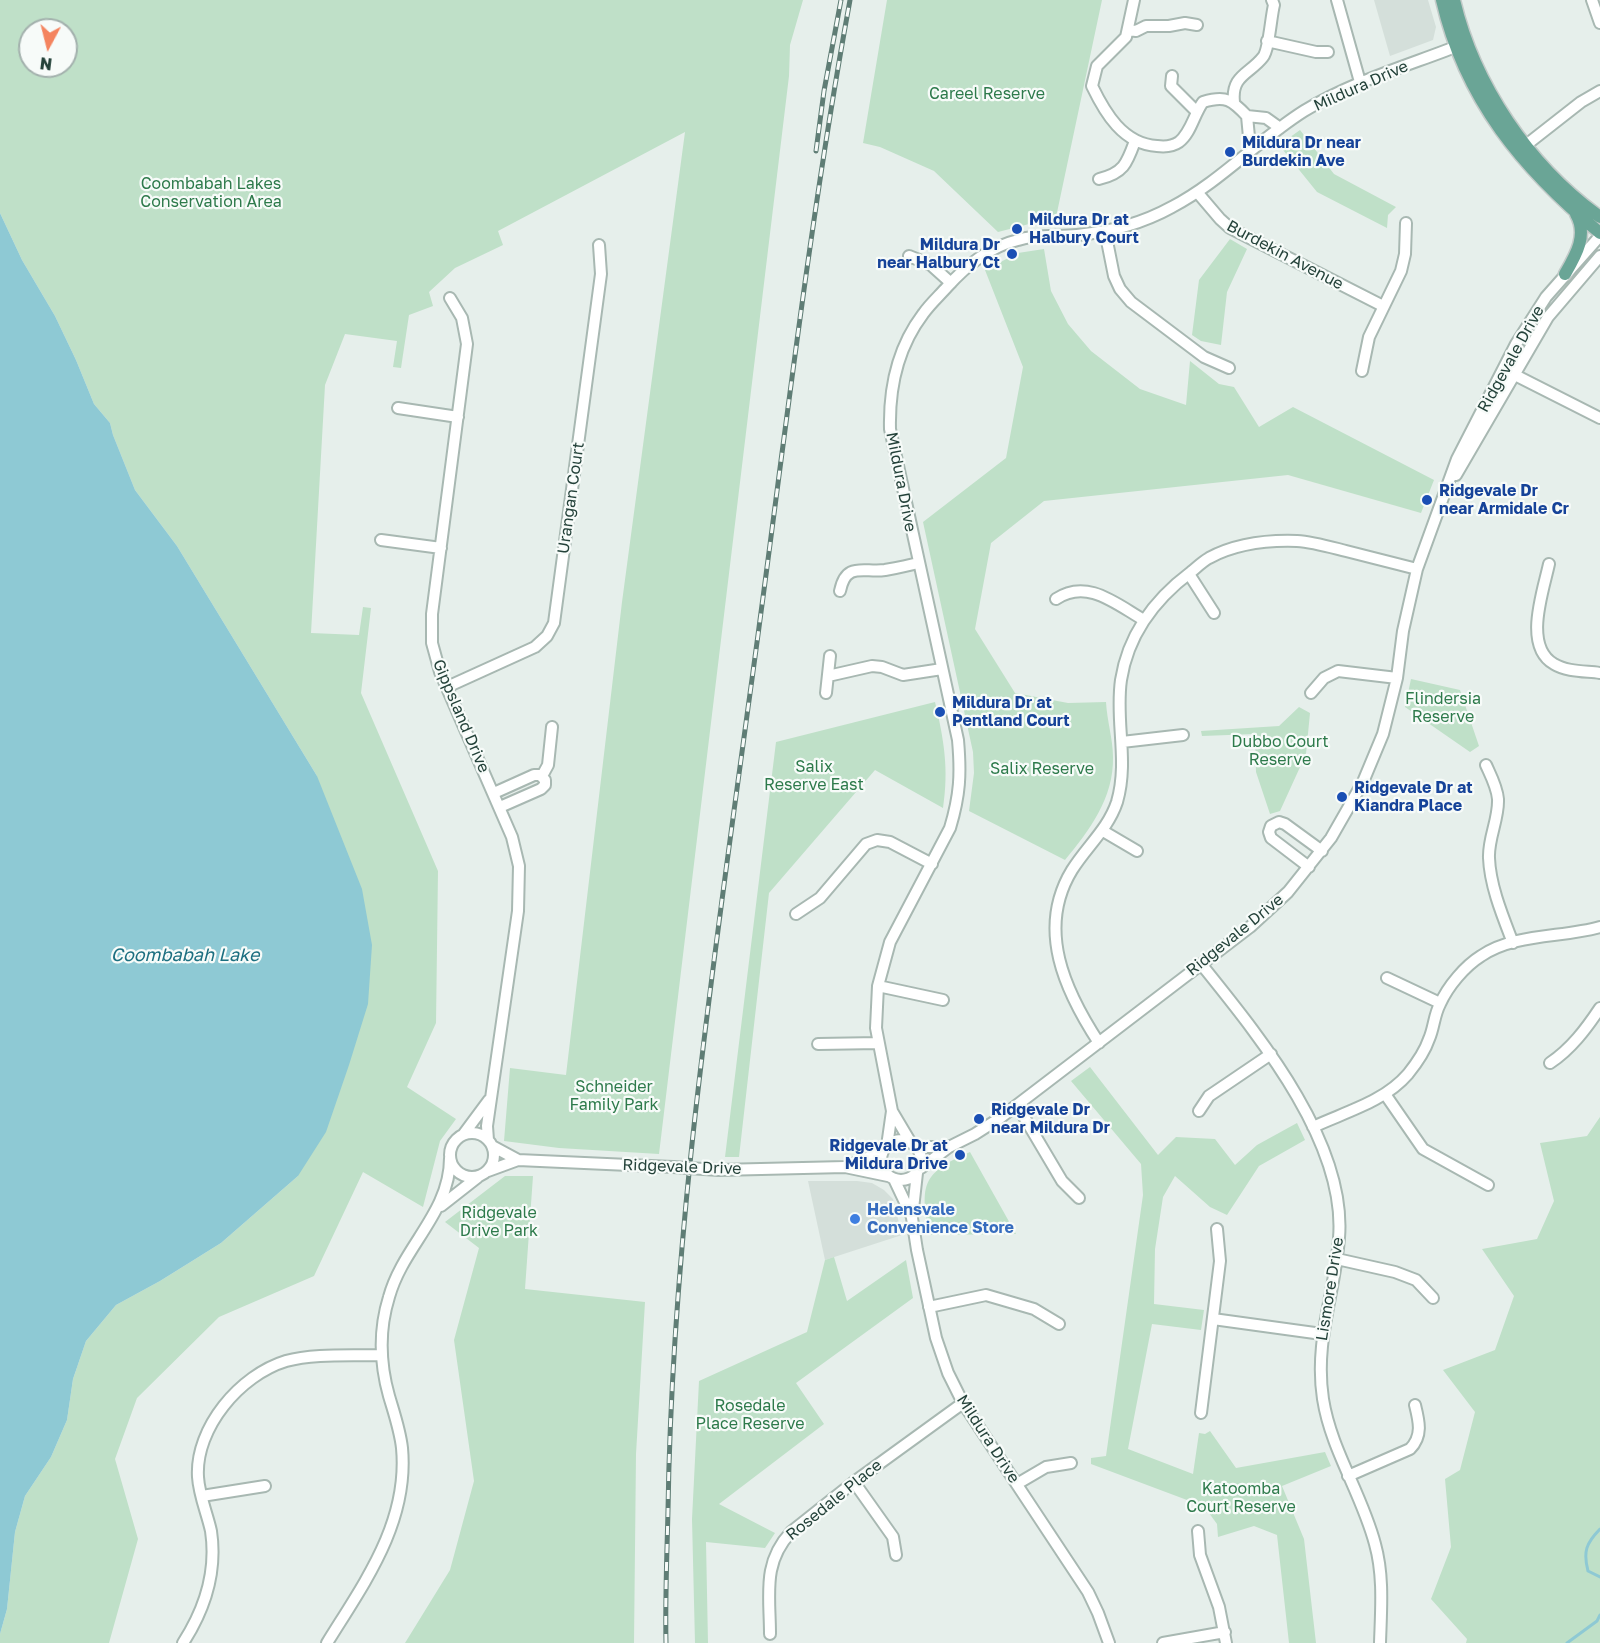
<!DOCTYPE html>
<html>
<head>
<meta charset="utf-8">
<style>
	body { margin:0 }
	#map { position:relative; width:1600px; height:1643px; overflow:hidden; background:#e6efeb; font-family:"Golos Text",sans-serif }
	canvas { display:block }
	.north { position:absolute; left:18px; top:18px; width:60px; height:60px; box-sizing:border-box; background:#f7fbf9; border:2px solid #a3b1ad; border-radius:50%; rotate:187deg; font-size:16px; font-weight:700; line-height:24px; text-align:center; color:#24423a }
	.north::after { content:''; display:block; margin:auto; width:21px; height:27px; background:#f4845f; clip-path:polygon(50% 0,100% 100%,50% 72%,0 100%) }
</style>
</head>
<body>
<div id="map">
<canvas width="1600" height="1643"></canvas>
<div class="north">N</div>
</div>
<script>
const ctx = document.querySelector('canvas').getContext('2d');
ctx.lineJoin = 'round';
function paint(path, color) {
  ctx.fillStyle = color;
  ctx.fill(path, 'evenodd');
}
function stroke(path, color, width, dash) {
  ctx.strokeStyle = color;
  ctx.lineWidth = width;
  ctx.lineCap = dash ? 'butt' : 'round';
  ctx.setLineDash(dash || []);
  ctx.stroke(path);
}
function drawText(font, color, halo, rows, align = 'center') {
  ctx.font = font + ' "Golos Text",sans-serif';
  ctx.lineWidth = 4.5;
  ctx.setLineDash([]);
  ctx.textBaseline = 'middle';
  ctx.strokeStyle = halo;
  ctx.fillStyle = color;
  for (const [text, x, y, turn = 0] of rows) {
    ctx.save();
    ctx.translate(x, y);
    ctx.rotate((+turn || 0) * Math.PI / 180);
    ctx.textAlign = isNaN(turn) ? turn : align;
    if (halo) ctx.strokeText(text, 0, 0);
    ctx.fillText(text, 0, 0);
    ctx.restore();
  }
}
const built = new Path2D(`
	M1374,0H1428L1436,27L1433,40L1390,56Z
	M808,1181H857L872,1183L884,1190L893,1199L902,1235L825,1260Z`);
const green = new Path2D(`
	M0,0H803L790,45L789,76L659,1154L559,1148L504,1141L510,1068L566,1075L622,602L685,132L498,231L503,245L455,268L429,292L433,306L409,315L401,368L393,367L397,341L345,334L325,385L311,633L359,635L363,607L371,608L361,693L438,871L436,1023L407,1087L456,1119L440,1141L423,1207L363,1172L314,1276L219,1317L137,1398L115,1459L138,1539L109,1643H0V1634L7,1609L15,1532L25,1496L51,1457L67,1420L73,1379L86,1341L116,1305L160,1281L221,1243L298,1176L317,776L177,546L135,490L113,435L110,423L94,404L76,360L55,316L22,260L0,213ZM30,30H66V66H30Z
	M887,0H1102L1055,222L1033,223L998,232L934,171L880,147L863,143Z
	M1300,130L1334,174L1396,207L1388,215L1387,228L1317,192L1279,145Z
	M1230,239L1247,249L1227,292L1221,345L1201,341L1192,335L1199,280Z
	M1044,249L1051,291L1068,324L1091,351L1140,389L1186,405L1190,361L1219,384L1234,387L1259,427L1293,407L1434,480L1421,513L1288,475L1044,501L991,543L975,629L1015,693L1068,703L1106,702C1107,721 1113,739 1113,757C1114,798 1089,831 1065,860L969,811L974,773L973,752L923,522L1006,458L1023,367L985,270L1018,253Z
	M1411,679L1460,690L1479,746L1470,752L1405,707Z
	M935,702C944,740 949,769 943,808L875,770L769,893L739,1157H725L776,742Z
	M1299,707L1310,713L1306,754L1280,811L1270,814L1256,772L1255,734L1202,736L1201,731L1279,726Z
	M1090,1067L1158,1155L1176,1137L1215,1139L1235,1165L1257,1145L1297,1123L1305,1140L1259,1166L1227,1215L1210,1207L1175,1176L1163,1197L1155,1249L1154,1304L1204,1310L1201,1330L1152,1324L1128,1449L1193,1474L1199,1433L1205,1434L1210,1431L1236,1468L1325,1452L1331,1466L1282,1486L1304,1539L1316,1643H1289L1277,1535L1254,1526L1218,1537L1217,1524L1209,1513L1196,1511L1195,1503L1091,1464V1458L1106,1456L1143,1195L1141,1164L1071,1081Z
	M1600,1117V1643H1466L1467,1639L1431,1599L1451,1547L1445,1479L1460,1470L1475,1412L1443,1370L1495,1350L1514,1296L1482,1249L1537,1239L1554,1201L1540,1143L1587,1136Z
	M970,1152L1016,1234L929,1235C920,1184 922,1173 970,1152Z
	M505,1176H533L525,1289L645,1302L636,1454L634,1643H405L450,1570L474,1481L454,1340L479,1248L445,1222Z
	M834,1257L847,1301L906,1260L913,1298L796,1383L824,1424L719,1504L775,1533L765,1548L706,1542L708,1643H695L692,1519L699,1381L807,1332L825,1260Z`);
const water = new Path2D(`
	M0,213L22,260L55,316L76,360L94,404L110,423L113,435L135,490L177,546L317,776L362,889L372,945L368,1004L349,1065L326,1132L298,1176L221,1243L160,1281L116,1305L86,1341L73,1379L67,1420L51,1457L25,1496L15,1532L7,1609L0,1634Z`);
const stream = new Path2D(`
	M1600,1529C1586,1543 1583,1552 1588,1571L1600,1577
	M1567,1643L1597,1621L1600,1615`);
const minor = new Path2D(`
	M1134,0L1126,37L1097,66L1092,86C1105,113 1123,144 1157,146C1165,147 1172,147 1179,142C1191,133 1194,114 1203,102C1226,95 1232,100 1247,116L1266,118L1280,128
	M1337,0L1360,82
	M1592,0L1600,23
	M1128,30L1136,31L1146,26H1169L1185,23L1197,25
	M1267,41L1316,52H1328
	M1172,76L1171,86L1196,111
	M1234,102C1231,75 1250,74 1263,57C1269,50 1271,16 1274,5L1272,0
	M1247,116L1249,137L1256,146
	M1521,149L1581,102L1600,91
	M1099,179C1124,173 1127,163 1135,141
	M1197,192L1220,219L1230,228L1383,306
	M1105,231L1114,276L1120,289L1131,302L1204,357L1229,368
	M909,256L931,265L951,283
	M450,298L462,318L467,344L432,614V643L440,672L512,837L519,866L518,911L487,1126L488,1140
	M1362,371L1369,337L1401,271L1405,254L1406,223
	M1509,372L1600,418
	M398,408L458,417
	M1456,475L1548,317L1600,256
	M381,540L441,548
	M1549,564C1543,592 1523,646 1554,664C1567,672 1586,671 1600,673
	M1189,574L1214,613
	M840,591C846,561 864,573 885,570C896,568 907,566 918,563
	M1056,599C1087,578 1116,604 1144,620
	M828,676L872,666L882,667L903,675L942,669
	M447,687L535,647L547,636L554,623L601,274L599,245
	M826,693L830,656
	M1311,693L1324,678L1338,671L1397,678
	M1122,742L1183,735
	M1486,765C1491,776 1497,787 1498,799C1499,819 1488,838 1489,858C1490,886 1503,917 1513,943
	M542,776L548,765L552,727
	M494,793L534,775H540L545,780V785L541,789L500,807
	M1103,831L1137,851
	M1309,867L1271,838L1269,832L1271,826L1279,822L1285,824L1322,851
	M796,914L820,898L866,844L877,840L890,842L932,864
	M1201,964C1258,1035 1347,1142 1339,1238C1335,1294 1314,1341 1323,1399C1331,1450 1362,1494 1375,1544C1384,1576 1381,1610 1380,1643
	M1387,978L1440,1003
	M878,986L943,1000
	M1099,1043C1065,991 1036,929 1072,870C1087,846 1108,829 1117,802C1129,761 1115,721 1121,680C1128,635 1155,599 1191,572C1196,568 1202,562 1209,558C1235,544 1268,540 1297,541C1313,542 1330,547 1346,551C1369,557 1393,563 1417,569
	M818,1044L879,1043
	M1550,1063C1571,1049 1586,1029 1600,1008
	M1385,1094L1423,1149L1488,1185
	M1017,1105L1062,1181L1079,1198
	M892,1111L911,1143
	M1199,1111L1209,1096L1271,1054
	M1313,1127C1345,1112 1384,1102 1408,1074C1416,1064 1425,1051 1429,1039C1434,1028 1434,1015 1440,1004C1448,986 1465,966 1481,956C1515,933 1562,938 1600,927
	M450 1155a22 22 0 1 1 44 0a22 22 0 1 1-44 0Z
	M463,1135L489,1100
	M881 1160a20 20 0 1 1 40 0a20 20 0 1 1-40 0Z
	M492,1146L518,1160L673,1167
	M887,1146L892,1111L876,1028L878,986L890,942L950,828C960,795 961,774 958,740L890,429C889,388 898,347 923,314C930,304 939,296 947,287C967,265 989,247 1018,240C1037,234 1057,237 1077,235C1110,232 1143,223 1172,207C1220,182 1258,140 1304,111C1353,81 1410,65 1463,44
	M916,1147H949
	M846,1167L883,1151
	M921,1168L949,1147L975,1134L1000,1118L1250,927L1288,892L1331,838L1363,782L1383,734L1397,678L1403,631L1417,569L1457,459L1516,344L1546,297L1600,236
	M719,1170L845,1167L888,1176
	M488,1171L518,1160
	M917,1173L912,1218L917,1250L936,1338L948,1373L963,1403L1088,1592L1098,1613L1109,1643
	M894,1179L912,1217
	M441,1206L478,1177
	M1337,1259L1395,1272L1416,1280L1433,1298
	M929,1307L986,1295L1034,1309L1059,1324
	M1213,1319L1322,1334
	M1201,1413L1220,1261L1217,1229
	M1348,1476L1410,1449C1423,1436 1419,1421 1415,1405
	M854,1482L893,1537L896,1555
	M1017,1484L1046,1467L1071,1463
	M202,1496L265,1486
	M1198,1531L1200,1555L1219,1607L1226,1643
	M770,1634C770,1595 762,1563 791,1532L854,1482L963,1403
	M183,1643C205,1609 217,1571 211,1531C207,1513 199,1495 198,1477C195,1428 240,1375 286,1361C314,1353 352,1356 381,1355
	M327,1643C364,1583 409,1523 402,1448C400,1430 394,1413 389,1396C380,1364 379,1329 389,1297C403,1246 450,1213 450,1158
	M1163,1643L1225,1632`);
const major = new Path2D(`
	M1442,0C1465,100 1523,169 1600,233
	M1454,0C1474,85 1529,166 1600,217
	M1565,274C1576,255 1588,235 1576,214`);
const rail = new Path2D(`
	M816,151L824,91L841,0
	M666,1643C665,1599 667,1554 668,1510C672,1240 712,974 748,708C781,472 807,234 850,0`);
const minorBridge = new Path2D(`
	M673,1167L719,1170`);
const markers = [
	[1230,152,6,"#1a4fb4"],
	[1017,229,6,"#1a4fb4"],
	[1012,254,6,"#1a4fb4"],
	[1427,500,6,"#1a4fb4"],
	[940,712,6,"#1a4fb4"],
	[1342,797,6,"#1a4fb4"],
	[979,1119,6,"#1a4fb4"],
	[960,1155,6,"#1a4fb4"],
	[855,1219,6,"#3f7fe0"]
];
const streetNames = [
	["Mildura Drive",1361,86,-24],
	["Burdekin Avenue",1285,255,28],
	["Ridgevale Drive",1511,359,-61],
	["Mildura Drive",901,482,79],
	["Urangan Court",571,498,-82],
	["Gippsland Drive",461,716,67],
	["Ridgevale Drive",1235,935,-39],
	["Ridgevale Drive",682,1167,2],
	["Lismore Drive",1330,1289,-81],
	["Mildura Drive",988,1439,57],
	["Rosedale Place",834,1500,-39]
];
const parkNames = [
	["Careel Reserve",987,94],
	["Coombabah Lakes",211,184],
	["Conservation Area",211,202],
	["Flindersia",1443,699],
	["Reserve",1443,717],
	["Dubbo Court",1280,742],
	["Reserve",1280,760],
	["Salix",814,767],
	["Reserve East",814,785],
	["Salix Reserve",1042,769],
	["Schneider",614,1087],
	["Family Park",614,1105],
	["Ridgevale",499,1213],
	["Drive Park",499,1231],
	["Rosedale",750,1406],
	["Place Reserve",750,1424],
	["Katoomba",1241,1489],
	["Court Reserve",1241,1507]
];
const transitNames = [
	["Mildura Dr near",1242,143],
	["Burdekin Ave",1242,161],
	["Mildura Dr at",1029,220],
	["Halbury Court",1029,238],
	["Mildura Dr",1000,245,"right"],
	["near Halbury Ct",1000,263,"right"],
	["Ridgevale Dr",1439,491],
	["near Armidale Cr",1439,509],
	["Mildura Dr at",952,703],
	["Pentland Court",952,721],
	["Ridgevale Dr at",1354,788],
	["Kiandra Place",1354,806],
	["Ridgevale Dr",991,1110],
	["near Mildura Dr",991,1128],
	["Ridgevale Dr at",948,1146,"right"],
	["Mildura Drive",948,1164,"right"]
];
const shopNames = [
	["Helensvale",867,1210],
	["Convenience Store",867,1228]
];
const waterNames = [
	["Coombabah Lake",185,955]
];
paint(built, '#d4dfda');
paint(green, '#bfe0c8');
paint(water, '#8ec9d4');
stroke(stream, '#8ec9d4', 3);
stroke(minor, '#a8b8b2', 14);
stroke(major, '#c2cac8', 15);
stroke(minor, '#fff', 10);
stroke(major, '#6aa596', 12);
stroke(rail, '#5f7d75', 5);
stroke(rail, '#f7fbf9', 3, [9]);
stroke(minorBridge, '#a8b8b2', 14, []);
stroke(minorBridge, '#fff', 10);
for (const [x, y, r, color] of markers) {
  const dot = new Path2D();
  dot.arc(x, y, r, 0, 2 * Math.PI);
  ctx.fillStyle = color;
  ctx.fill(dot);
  stroke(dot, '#f7fbf9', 2);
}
drawText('16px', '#24423a', '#f7fbf9', streetNames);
drawText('16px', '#2d7a4b', '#f7fbf9', parkNames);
drawText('bold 16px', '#164399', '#f7fbf9', transitNames, 'left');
drawText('bold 16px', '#366cbe', '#f7fbf9', shopNames, 'left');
drawText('italic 18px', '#1c6f80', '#f7fbf9', waterNames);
</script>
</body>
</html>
